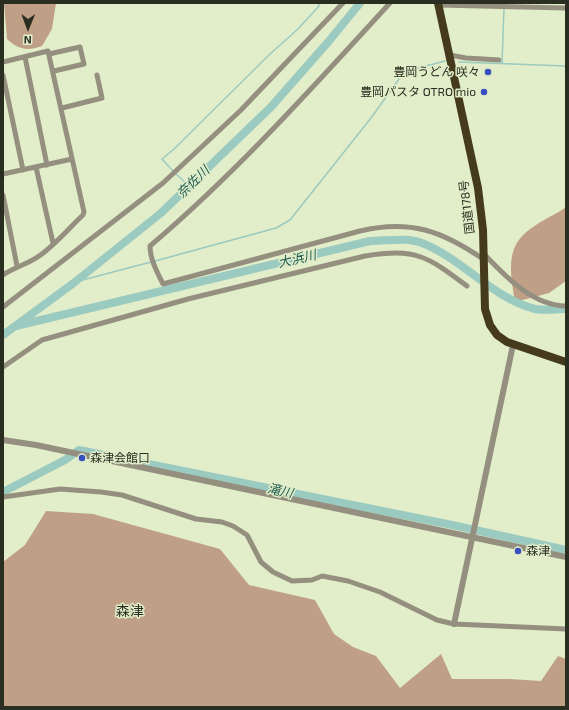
<!DOCTYPE html>
<html>
<head>
<meta charset="utf-8">
<style>
	body { margin:0 }
	#map { position:relative; width:569px; height:710px; overflow:hidden; background:#e2edc9; font-family:"Exo 2",sans-serif }
	canvas { display:block }
	.frame { position:absolute; inset:0; border:4px solid #2a2e20; pointer-events:none }
	.north { position:absolute; left:8px; top:8px; width:40px; height:40px; -webkit-text-stroke:3px #e2edc9; paint-order:stroke; rotate:181deg; font-size:11px; font-weight:700; line-height:16px; text-align:center; color:#2a2e20 }
	.north::after { content:''; display:block; margin:auto; width:14px; height:18px; background:#2a2e20; clip-path:polygon(50% 0,100% 100%,50% 72%,0 100%) }
</style>
</head>
<body>
<div id="map">
<canvas width="569" height="710"></canvas>
<div class="frame"></div>
<div class="north">N</div>
</div>
<script>
const ctx = document.querySelector('canvas').getContext('2d');
ctx.lineJoin = 'round';
function paint(path, color) {
  ctx.fillStyle = color;
  ctx.fill(path, 'evenodd');
}
function stroke(path, color, width, dash) {
  ctx.strokeStyle = color;
  ctx.lineWidth = width;
  ctx.lineCap = dash ? 'butt' : 'round';
  ctx.setLineDash(dash || []);
  ctx.stroke(path);
}
function drawText(font, color, halo, rows, align = 'center') {
  ctx.font = font + ' "Exo 2","Noto Sans JP",sans-serif';
  ctx.lineWidth = 3;
  ctx.setLineDash([]);
  ctx.textBaseline = 'middle';
  ctx.strokeStyle = halo;
  ctx.fillStyle = color;
  for (const [text, x, y, turn = 0] of rows) {
    ctx.save();
    ctx.translate(x, y);
    ctx.rotate((+turn || 0) * Math.PI / 180);
    ctx.textAlign = isNaN(turn) ? turn : align;
    if (halo) ctx.strokeText(text, 0, 0);
    ctx.fillText(text, 0, 0);
    ctx.restore();
  }
}
const forest = new Path2D(`
	M4,3H56L52,29L42,46C27,51 19,50 7,39Z
	M566,207V281L549,293L515,302C510,270 504,244 536,225C546,218 557,214 566,207Z
	M46,511L93,514L220,549L249,585L315,600L334,634L353,647L376,656L400,688L441,654L452,679H510L541,681L558,656L566,659V707H3V562L25,545Z`);
const stream = new Path2D(`
	M459,62L566,66
	M502,63L504,9
	M173,171L162,159L174,149L270,54L298,29L319,6L318,3
	M176,174L188,185
	M155,261L276,228L290,220L371,118L399,79L406,73L422,67L445,61
	M75,282L151,262`);
const river = new Path2D(`
	M16,326L370,241C387,241 406,237 422,243C463,259 492,298 535,309C545,311 556,309 566,309
	M3,335L75,282L161,213L271,107L329,41L360,3
	M3,492L65,460L79,450L457,526L566,550`);
const minor = new Path2D(`
	M390,3C313,87 237,172 150,246C150,259 157,272 163,284L360,231C410,219 442,231 483,259
	M438,5L566,8
	M49,54L80,47L84,64L54,71
	M450,55L466,58L499,60
	M25,57L47,165
	M3,62L48,51L84,212L83,215C69,228 55,245 39,256C28,264 15,267 3,275
	M3,75L23,170
	M62,108L102,98L97,75
	M36,167L53,243
	M3,174L72,159
	M3,195L17,266
	M484,254C505,276 533,306 566,306
	M3,307L163,183L241,110L343,3
	M3,367L42,340L188,299L365,256C416,248 427,256 467,286
	M3,497L60,489L101,492L122,495L196,519L222,522L233,526L247,535L261,562L273,572L292,581L312,580L322,576L348,581L380,592L437,620L454,624L566,629`);
const tertiary = new Path2D(`
	M3,440L36,445L566,557
	M454,624L513,345`);
const trunk = new Path2D(`
	M438,3L478,188L483,230L485,309L490,325L497,335L507,342L566,362`);
const markers = [
	[488,72,4,"#354ec0"],
	[484,92,4,"#354ec0"],
	[82,458,4,"#354ec0"],
	[518,551,4,"#354ec0"]
];
const poiNames = [
	["豊岡うどん 咲々",480,72],
	["豊岡パスタ OTRO mio",476,92],
	["森津会館口",90,458,"left"],
	["森津",526,551,"left"]
];
const streetNames = [
	["国道178号",467,207,-97]
];
const waterNames = [
	["奈佐川",193,182,-44],
	["大浜川",297,259,-13],
	["滝川",280,491,12]
];
const quarterNames = [
	["森津",130,611]
];
paint(forest, '#bfa086');
stroke(stream, '#9bcac0', 1.5);
stroke(river, '#9bcac0', 8);
stroke(minor, '#948f7f', 5);
stroke(tertiary, '#948f7f', 6);
stroke(trunk, '#453b1c', 8);
for (const [x, y, r, color] of markers) {
  const dot = new Path2D();
  dot.arc(x, y, r, 0, 2 * Math.PI);
  ctx.fillStyle = color;
  ctx.fill(dot);
  stroke(dot, '#e2edc9', 1.5);
}
drawText('12px', '#2a2e20', '#e2edc9', poiNames, 'right');
drawText('12px', '#2a2e20', '#e2edc9', streetNames);
drawText('italic 13px', '#1c5b50', '#e2edc9', waterNames);
drawText('14px', '#2a2e20', '#e2edc9', quarterNames);
</script>
</body>
</html>
